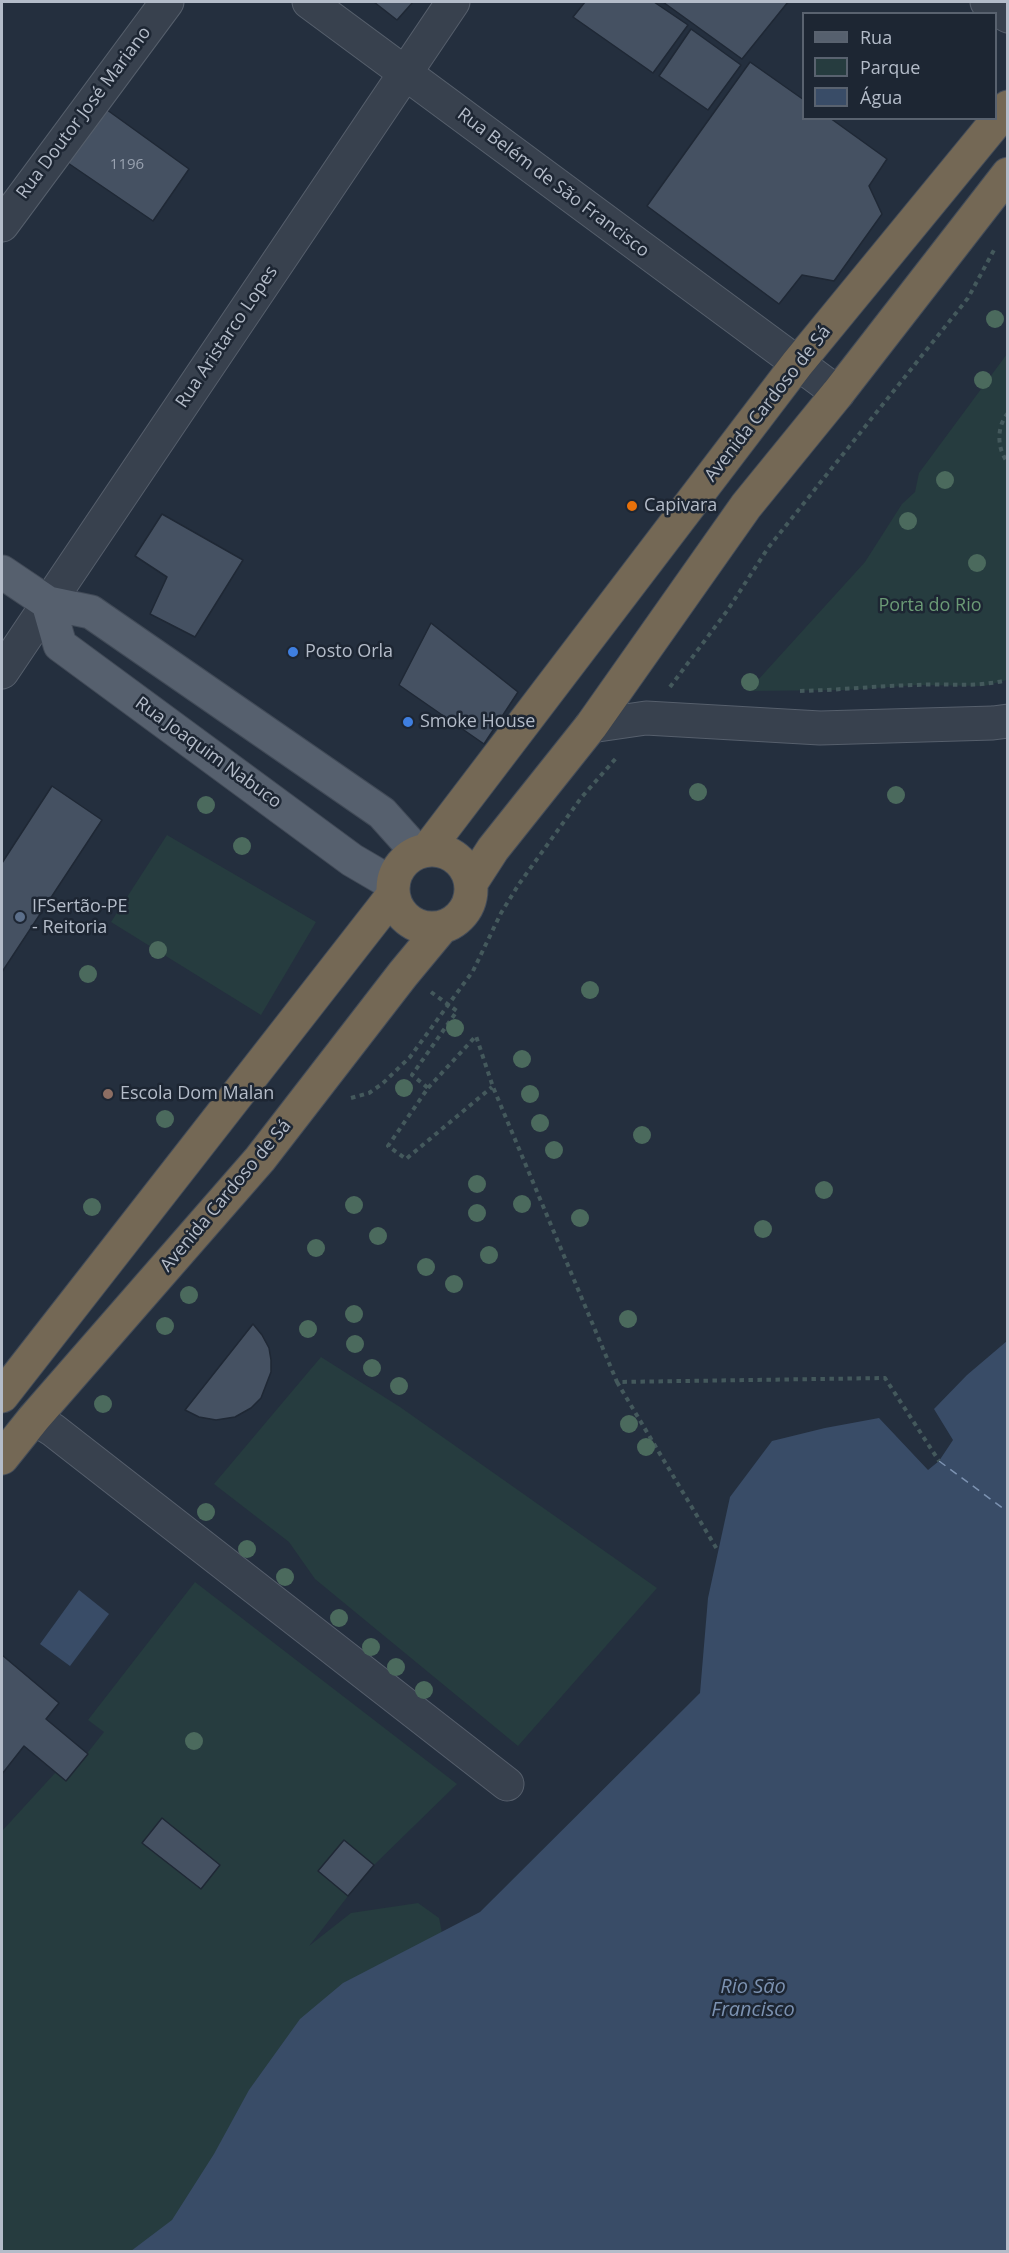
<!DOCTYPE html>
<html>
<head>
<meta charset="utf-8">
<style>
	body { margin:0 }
	#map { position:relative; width:1009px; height:2253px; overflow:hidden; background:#242f3e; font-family:"Open Sans",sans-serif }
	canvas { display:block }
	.frame { position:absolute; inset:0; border:3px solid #b4bcc9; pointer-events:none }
	.legend { position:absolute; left:802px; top:12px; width:195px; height:108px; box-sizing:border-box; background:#1d2633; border:2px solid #59626f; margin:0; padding:8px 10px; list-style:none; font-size:18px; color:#b4bcc9 }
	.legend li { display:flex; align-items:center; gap:12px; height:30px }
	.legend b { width:30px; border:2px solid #59626f }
</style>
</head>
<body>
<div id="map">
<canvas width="1009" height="2253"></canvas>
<div class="frame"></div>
<ul class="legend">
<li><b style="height:8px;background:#56606e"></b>Rua</li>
<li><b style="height:16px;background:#263c3f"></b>Parque</li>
<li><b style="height:16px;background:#394c67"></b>Água</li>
</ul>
</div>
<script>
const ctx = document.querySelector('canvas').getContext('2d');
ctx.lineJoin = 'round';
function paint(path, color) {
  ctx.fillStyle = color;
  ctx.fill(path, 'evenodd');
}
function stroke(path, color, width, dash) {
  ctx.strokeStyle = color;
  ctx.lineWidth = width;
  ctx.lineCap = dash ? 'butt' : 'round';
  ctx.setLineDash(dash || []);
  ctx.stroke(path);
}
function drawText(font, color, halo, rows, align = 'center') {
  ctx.font = font + ' "Open Sans",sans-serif';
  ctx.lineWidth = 5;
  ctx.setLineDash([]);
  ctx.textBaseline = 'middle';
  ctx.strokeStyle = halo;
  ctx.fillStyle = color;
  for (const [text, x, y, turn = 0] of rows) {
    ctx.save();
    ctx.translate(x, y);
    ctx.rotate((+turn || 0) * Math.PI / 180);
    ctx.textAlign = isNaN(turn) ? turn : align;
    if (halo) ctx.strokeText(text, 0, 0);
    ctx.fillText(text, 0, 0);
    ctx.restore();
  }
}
const green = new Path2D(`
	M1007,354V680L984,686L918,685L846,690L748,691L865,562L902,504L915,492L919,473Z
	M167,835L316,922L261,1015L111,922Z
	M321,1357L400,1407L657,1588L518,1746L315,1579L289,1542L214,1484Z
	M195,1582L457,1784L374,1865L344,1840L318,1871L348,1896L309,1946L351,1913L418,1903L439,1918L446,1953L280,2251H2V1831L56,1772L66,1780L104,1732L88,1720ZM143,1843L220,1865L201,1889Z`);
const water = new Path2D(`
	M1007,1341V2251H131L172,2220L214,2154L249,2090L300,2019L343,1983L480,1912L700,1693L708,1598L730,1497L772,1441L825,1428L879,1418L928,1470L939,1461L953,1440L934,1409L967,1375Z
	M79,1590L109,1614L70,1666L40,1644Z`);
const ferry = new Path2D(`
	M939,1461L1008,1512`);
const building = new Path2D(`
	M374,2H413L397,20Z
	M585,2H654L688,25L653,73L573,17Z
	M663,2H788L742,59Z
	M691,29L741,65L708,110L659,76Z
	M750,62L804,100V118H830L887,159L869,186L882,214L834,281L802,275L779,304L647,206Z
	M103,107L189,169L153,221L65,161Z
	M162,514L243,560L195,637L150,614L167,577L135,556Z
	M431,623L518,692L484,744L399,685Z
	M52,786L102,820L2,972V863Z
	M253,1324L262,1335L269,1348L271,1360V1372L261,1398L251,1408L235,1417L216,1420L199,1417L185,1410Z
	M2,1655L59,1703L46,1719L88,1754L66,1781L24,1746L2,1774Z
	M162,1818L220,1865L201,1889L142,1843Z
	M344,1840L374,1865L348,1896L318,1871Z`);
const path = new Path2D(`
	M1008,413C996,427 997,449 1008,463
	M670,687L727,611L768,548L968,298L994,250
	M800,691C839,690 877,686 916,685C950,683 973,688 1008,680
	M431,992L457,1011L412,1075L428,1088L388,1146L406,1159L492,1087
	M428,1088L476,1036L493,1087L617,1382L885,1378L939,1461
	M351,1098L369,1093L382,1084L410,1057L473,971L501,913L519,884L581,798L617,757
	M617,1382L718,1551`);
const minor = new Path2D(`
	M309,2L838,393
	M987,2L1008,16
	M2,225L167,2
	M2,672L453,2
	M591,726L646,718L820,728L993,723L1008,721
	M34,1418L53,1430L507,1784`);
const major = new Path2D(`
	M2,572L48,603L91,612L382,813L417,852
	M48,603L60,645L352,860L393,884`);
const highway = new Path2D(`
	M393 889a39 39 0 1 1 78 0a39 39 0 1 1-78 0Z
	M427,850L797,364L1008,107
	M471,883L493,849L591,726L746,506L838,393L1008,174
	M2,1396L393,895
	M2,1458L34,1418L260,1159L403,974L442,927`);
const trees = [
	[995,319],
	[983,380],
	[945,480],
	[908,521],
	[977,563],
	[750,682],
	[698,792],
	[896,795],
	[206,805],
	[242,846],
	[158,950],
	[88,974],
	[590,990],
	[455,1028],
	[522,1059],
	[404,1088],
	[530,1094],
	[165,1119],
	[540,1123],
	[642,1135],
	[554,1150],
	[477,1184],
	[824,1190],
	[522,1204],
	[354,1205],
	[92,1207],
	[477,1213],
	[580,1218],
	[763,1229],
	[378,1236],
	[316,1248],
	[489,1255],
	[426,1267],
	[454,1284],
	[189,1295],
	[354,1314],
	[628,1319],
	[165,1326],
	[308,1329],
	[355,1344],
	[372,1368],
	[399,1386],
	[103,1404],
	[629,1424],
	[646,1447],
	[206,1512],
	[247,1549],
	[285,1577],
	[339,1618],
	[371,1647],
	[396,1667],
	[424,1690],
	[194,1741]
];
const markers = [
	[632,506,6,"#e8710a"],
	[293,652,6,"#3f7fe0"],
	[408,722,6,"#3f7fe0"],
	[20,917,6,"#5c6f8a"],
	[108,1094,6,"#8d6e63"]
];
const numberNames = [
	["1196",127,165]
];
const streetNames = [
	["Rua Doutor José Mariano",84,113,-53],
	["Rua Belém de São Francisco",553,183,37],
	["Rua Aristarco Lopes",227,337,-56],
	["Avenida Cardoso de Sá",768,404,-52],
	["Rua Joaquim Nabuco",208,753,36],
	["Avenida Cardoso de Sá",226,1196,-50]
];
const poiNames = [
	["Capivara",644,506],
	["Posto Orla",305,652],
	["Smoke House",420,722],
	["IFSertão-PE",32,907],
	["- Reitoria",32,928],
	["Escola Dom Malan",120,1094]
];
const parkNames = [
	["Porta do Rio",930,606]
];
const waterNames = [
	["Rio São",753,1987],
	["Francisco",753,2010]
];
paint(green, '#263c3f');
paint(water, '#394c67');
stroke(ferry, '#7c92b1', 1.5, [8, 6]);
paint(building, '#455162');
stroke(building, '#1f2835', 1.5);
stroke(minor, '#565f6c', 35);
stroke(major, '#414a57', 35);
stroke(highway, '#434c59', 35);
stroke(path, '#44595c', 4, [4.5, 4.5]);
stroke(minor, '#38414e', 33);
stroke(major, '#56606e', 33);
stroke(highway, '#746855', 33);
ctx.fillStyle = '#4b6a5d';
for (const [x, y] of trees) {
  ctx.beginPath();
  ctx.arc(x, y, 9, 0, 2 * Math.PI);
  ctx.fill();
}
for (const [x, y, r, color] of markers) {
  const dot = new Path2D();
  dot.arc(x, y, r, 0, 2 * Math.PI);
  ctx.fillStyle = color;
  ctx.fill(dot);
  stroke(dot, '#1d2633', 2);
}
drawText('15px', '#98a1af', null, numberNames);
drawText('18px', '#b4bcc9', '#1d2633', streetNames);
drawText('18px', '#b4bcc9', '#1d2633', poiNames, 'left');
drawText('18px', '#6b9a76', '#1d2633', parkNames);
drawText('italic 20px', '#7c92b1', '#1d2633', waterNames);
</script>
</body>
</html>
